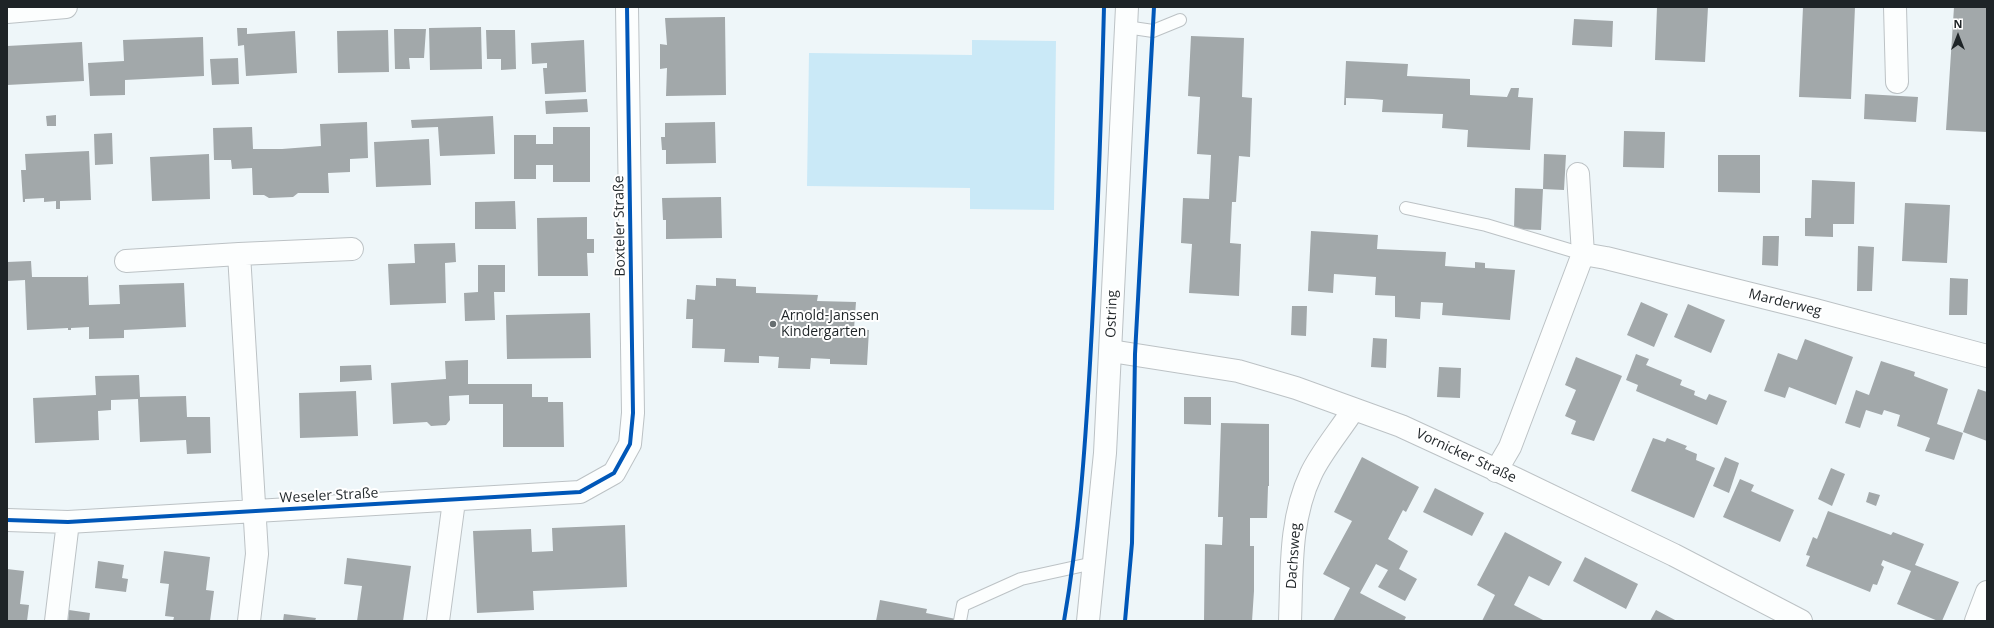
<!DOCTYPE html>
<html>
<head>
<meta charset="utf-8">
<style>
	body { margin:0 }
	#map { position:relative; width:1994px; height:628px; overflow:hidden; background:#eef6f9; font-family:"Open Sans",sans-serif }
	canvas { display:block }
	.frame { position:absolute; inset:0; border:8px solid #1e2427; pointer-events:none }
	.north { position:absolute; left:1938px; top:16px; width:40px; height:40px; -webkit-text-stroke:3px #fff; paint-order:stroke; rotate:0deg; font-size:11px; font-weight:700; line-height:16px; text-align:center; color:#1e2427 }
	.north::after { content:''; display:block; margin:auto; width:14px; height:18px; background:#1e2427; clip-path:polygon(50% 0,100% 100%,50% 72%,0 100%) }
</style>
</head>
<body>
<div id="map">
<canvas width="1994" height="628"></canvas>
<div class="frame"></div>
<div class="north">N</div>
</div>
<script>
const ctx = document.querySelector('canvas').getContext('2d');
ctx.lineJoin = 'round';
function paint(path, color) {
  ctx.fillStyle = color;
  ctx.fill(path, 'evenodd');
}
function stroke(path, color, width, dash) {
  ctx.strokeStyle = color;
  ctx.lineWidth = width;
  ctx.lineCap = dash ? 'butt' : 'round';
  ctx.setLineDash(dash || []);
  ctx.stroke(path);
}
function drawText(font, color, halo, rows, align = 'center') {
  ctx.font = font + ' "Open Sans",sans-serif';
  ctx.lineWidth = 4;
  ctx.setLineDash([]);
  ctx.textBaseline = 'middle';
  ctx.strokeStyle = halo;
  ctx.fillStyle = color;
  for (const [text, x, y, turn = 0] of rows) {
    ctx.save();
    ctx.translate(x, y);
    ctx.rotate((+turn || 0) * Math.PI / 180);
    ctx.textAlign = isNaN(turn) ? turn : align;
    if (halo) ctx.strokeText(text, 0, 0);
    ctx.fillText(text, 0, 0);
    ctx.restore();
  }
}
const green = new Path2D(`
	M972,40L1056,41L1054,210L970,209V188L807,186L809,53L972,55Z`);
const building = new Path2D(`
	M1657,7H1708L1705,62L1655,60Z
	M1803,7H1855L1851,99L1799,97Z
	M1954,7H1987V132L1946,130Z
	M725,17L726,95L666,96L667,68L660,69V44L667,45L665,18Z
	M1574,19L1613,21L1612,47L1572,45Z
	M481,27L482,69L430,70L429,28Z
	M237,28H247V34L295,31L297,73L246,76L244,45L238,46Z
	M394,29H426L424,58H409L410,69H395Z
	M388,30L389,72L338,73L337,31Z
	M486,30H515L516,69L501,70V59H487Z
	M1191,36L1244,38L1242,97L1252,98L1250,157L1239,156L1236,202H1232L1230,243L1241,244L1239,296L1189,293L1192,244L1181,243L1183,198L1209,199L1211,155L1197,154L1200,97L1188,96Z
	M203,37L204,76L125,80V95L90,96L88,63L124,61L123,40Z
	M584,40L586,92L545,94L543,68H547V63L532,64L531,43Z
	M82,42L84,81L7,85V46Z
	M238,58L239,84L212,85L210,59Z
	M1346,61L1408,64L1407,76L1470,79V95L1507,97L1511,88H1519L1518,97L1533,98L1530,150L1467,147L1468,130L1442,128L1443,114L1382,112L1383,100L1373,99L1346,98V105H1344Z
	M1865,94L1918,97L1916,122L1864,119Z
	M587,99L588,112L546,114L545,101Z
	M56,115V126H47L46,116Z
	M493,116L495,154L440,156L438,127L412,128L411,120Z
	M367,122L368,158L350,159V172L328,173L329,193H298L293,197L269,198L264,195H253L252,168L232,169L231,160H214L213,128L252,127L253,149H282L321,146L320,124Z
	M715,122L716,163L666,164V150H662L661,137H665V123Z
	M553,127H590V182H553V165H536V179H514V135H536V144H553Z
	M1624,131L1665,132L1664,168L1623,167Z
	M112,133L113,164L95,165L94,134Z
	M429,139L431,185L376,187L374,142Z
	M89,151L91,200L60,201V209H56V201L44,202V198L25,199V202H23L21,170H26L25,154Z
	M209,154L210,199L152,201L150,157Z
	M1544,154L1566,155L1564,190L1543,189Z
	M1718,155H1760V193L1718,192Z
	M1812,180L1855,182L1854,224H1833V237L1805,236V218H1811Z
	M1515,188L1543,189L1541,230L1514,229Z
	M721,197L722,238L666,239V220H663L662,198Z
	M515,201L516,229H475V202Z
	M1905,203L1950,205L1947,263L1902,261Z
	M587,217V239H594V253H587L588,276H538L537,218Z
	M1311,231L1378,235L1377,249L1446,252L1445,266L1475,268V262L1485,263V268L1515,270L1510,320L1442,315L1443,303L1421,302L1420,319L1395,317V296L1375,295L1376,277L1334,274L1333,293L1308,291Z
	M1763,236H1779L1778,266L1762,265Z
	M455,243L456,262L445,263L446,303L390,305L388,264L415,263L414,244Z
	M1858,246L1874,247L1872,291H1857Z
	M31,261L32,277H87L88,275L89,305L120,304L119,285L184,283L186,327L124,330V338L89,339V327L71,328V330H68V328L27,330L25,280L7,281V262Z
	M478,265H505V292H494L495,320L465,321L464,293L478,292Z
	M716,278L736,279V286L756,287V293L818,295L817,301L856,302L854,329L869,330L867,365L830,364V359L811,358L810,369L778,368L779,357L759,356V363L724,362L725,349L692,348L693,319H686L687,299L695,300L696,285L716,286Z
	M1950,278L1968,279L1967,315H1949Z
	M1641,302L1668,314L1654,347L1627,335Z
	M1688,304L1725,320L1711,353L1674,337Z
	M1292,306H1307L1306,336L1291,335Z
	M590,313L591,358L507,359L506,315Z
	M1373,338L1387,339L1386,368L1371,367Z
	M1805,339L1853,357L1836,405L1789,387L1785,398L1764,391L1778,353L1797,360Z
	M1636,354L1649,359L1646,365L1682,380L1680,385L1695,391L1694,395L1706,400L1709,394L1727,401L1717,425L1636,391L1638,385L1626,380Z
	M1576,357L1622,376L1594,441L1571,434L1576,421L1565,416L1576,390L1565,385Z
	M468,360V384H532V397H548V402H563L564,447H503V404H469V395L449,396L450,420L446,425L431,426L427,422L393,424L391,383L446,379L445,361Z
	M1881,361L1915,372L1914,376L1948,389L1937,424L1963,433L1954,460L1925,451L1930,438L1897,426L1900,415L1884,410L1882,415L1866,410L1860,428L1845,423L1856,390L1869,395Z
	M371,365L372,380L340,382V366Z
	M1439,367L1461,368L1460,398L1437,397Z
	M139,375L140,397L186,396L187,417H210L211,453L187,454L186,440L140,442L138,399L111,400V410L98,411L99,440L35,443L33,398L96,395L95,376Z
	M1978,389L1987,392V441L1963,432Z
	M356,391L358,436L300,438L299,393Z
	M1184,397H1211V425L1184,424Z
	M1221,423L1269,424V486H1268L1267,518H1250V546H1254V591L1252,621H1204L1205,544L1222,545L1223,517H1218Z
	M1653,438L1665,442L1667,438L1687,446L1685,449L1697,454L1696,460L1715,468L1694,518L1631,491Z
	M1362,457L1419,487L1406,512L1403,510L1388,539L1408,551L1399,569L1417,579L1405,601L1378,587L1388,570L1376,564L1360,593L1406,617L1404,621H1333L1350,588L1323,574L1352,521L1334,512Z
	M1725,457L1739,463L1729,493L1713,486Z
	M1831,468L1845,474L1832,506L1818,499Z
	M1740,479L1754,485L1751,491L1794,510L1780,542L1723,517Z
	M1435,488L1484,513L1472,536L1423,512Z
	M1869,492L1880,495L1876,506L1866,502Z
	M1828,511L1891,535L1893,532L1924,544L1915,565L1959,582L1942,621H1938L1897,604L1911,571L1883,560L1881,565L1884,567L1877,585L1873,584L1870,592L1806,566L1810,556L1806,555L1813,537L1817,539Z
	M625,525L627,587L533,591L534,610L477,613L473,531L531,529L532,552L553,551L552,528Z
	M1505,532L1562,562L1549,586L1529,576L1514,605L1545,621H1482L1495,595L1477,585Z
	M164,551L210,557L206,590L214,591L210,621H173L174,617L165,616L169,584L160,583Z
	M1585,557L1638,584L1626,609L1573,581Z
	M347,558L411,566L403,621H357L362,586L344,584Z
	M98,561L124,565L122,578L128,579L126,592L95,588Z
	M7,569L24,571L20,604L29,605L27,621H7Z
	M880,600L927,609L926,613L966,621H876Z
	M69,610L90,613L89,621H68Z
	M1656,610L1677,621H1650Z
	M284,614L316,618L315,621H283Z`);
const lane = new Path2D(`
	M1126,27L1153,31L1180,20
	M1406,208L1486,225L1583,254
	M960,621L963,605L1021,579L1094,563`);
const street = new Path2D(`
	M1895,7L1897,82
	M7,12L66,7
	M1578,174L1583,254L1606,258L1815,310L1987,356
	M239,254L352,249
	M126,261L239,254L257,554L249,621
	M1111,351L1238,371L1296,388L1401,426L1516,479L1674,555L1801,621
	M1496,471L1510,447L1583,254
	M7,520L68,522L580,492L614,473L630,444L633,413L627,7
	M56,621L68,522
	M438,621L454,501
	M1290,621C1292,572 1289,520 1311,474C1320,454 1341,429 1353,410
	M1976,621L1987,592`);
const primary = new Path2D(`
	M1088,621L1105,453L1127,7`);
const cycleway = new Path2D(`
	M7,520L68,522L580,492L614,473L630,444L633,413L627,7
	M1064,621C1079,535 1085,449 1090,363C1097,244 1101,126 1104,7
	M1125,621L1132,543L1135,354L1154,7`);
const markers = [
	[773,324,4,"#676e70"]
];
const streetNames = [
	["Boxteler Straße",620,226,-91],
	["Marderweg",1785,303,14],
	["Ostring",1112,314,-88],
	["Vornicker Straße",1466,456,25],
	["Weseler Straße",329,496,-3],
	["Dachsweg",1294,556,-86]
];
const poiNames = [
	["Arnold-Janssen",781,316],
	["Kindergarten",781,332]
];
paint(green, '#cae9f7');
paint(building, '#a2a8aa');
stroke(lane, '#bcc2c5', 14);
stroke(street, '#bcc2c5', 24);
stroke(primary, '#bcc2c5', 24);
stroke(lane, '#fcfefe', 12);
stroke(street, '#fcfefe', 22);
stroke(primary, '#fcfefe', 22);
stroke(cycleway, '#0057b8', 4);
for (const [x, y, r, color] of markers) {
  const dot = new Path2D();
  dot.arc(x, y, r, 0, 2 * Math.PI);
  ctx.fillStyle = color;
  ctx.fill(dot);
  stroke(dot, '#fff', 1.5);
}
drawText('14px', '#1e2427', '#fff', streetNames);
drawText('14px', '#1e2427', '#fff', poiNames, 'left');
</script>
</body>
</html>
